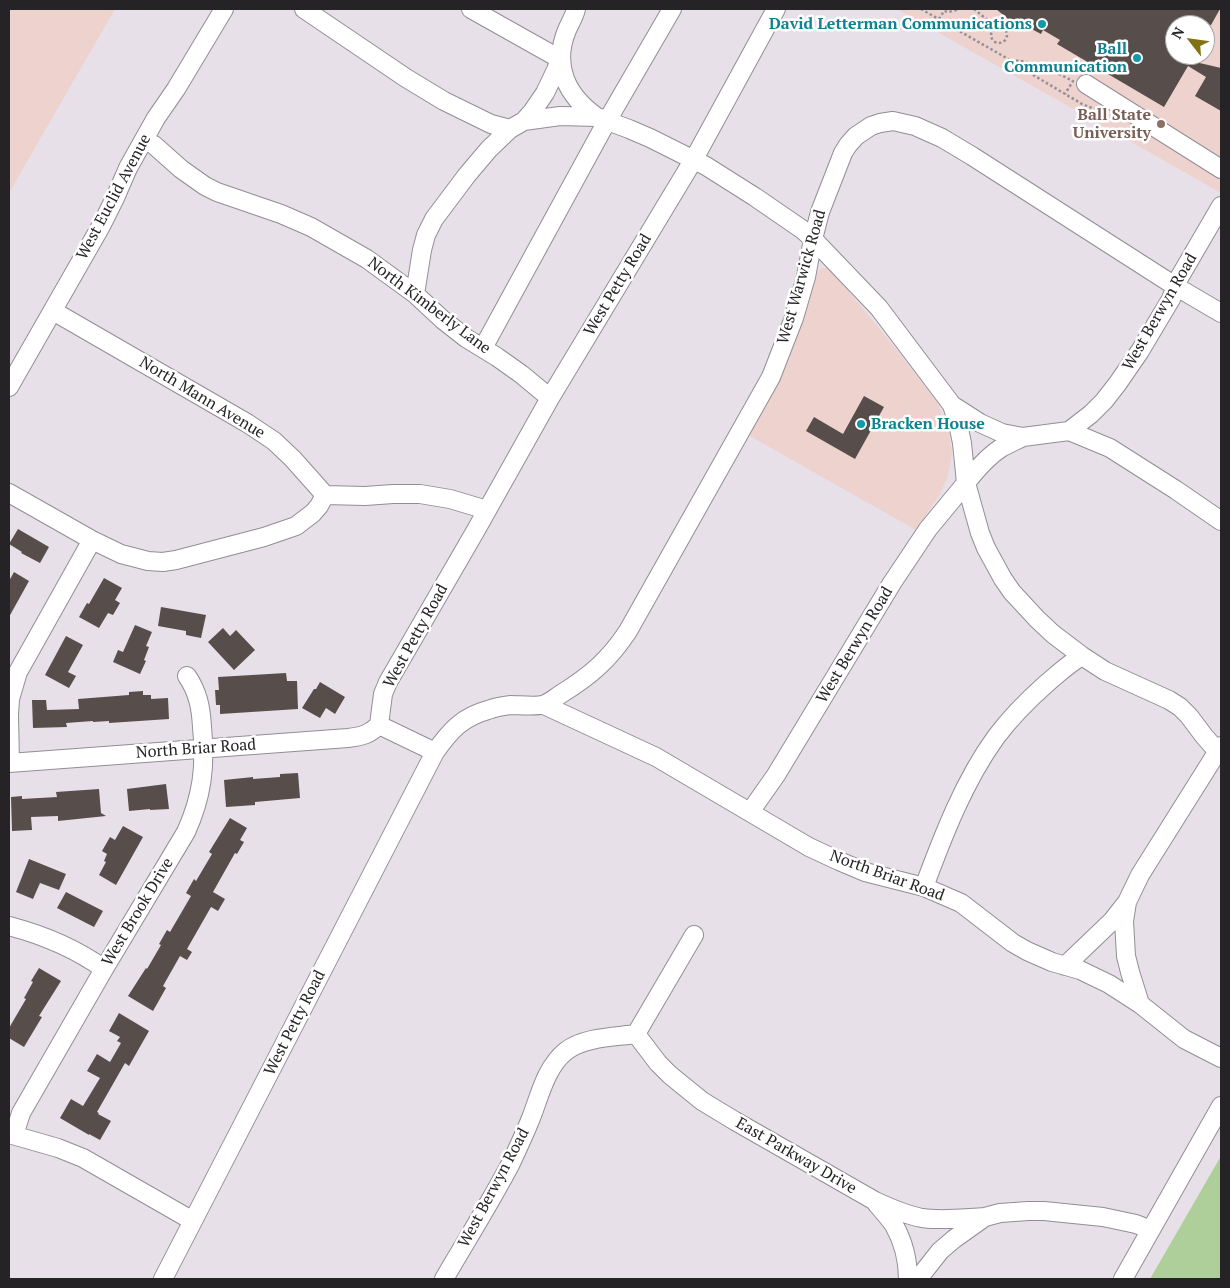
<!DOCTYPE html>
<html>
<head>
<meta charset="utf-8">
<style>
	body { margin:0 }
	#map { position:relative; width:1230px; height:1288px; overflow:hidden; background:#e7e0e9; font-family:"PT Serif",serif }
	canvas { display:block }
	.frame { position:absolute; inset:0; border:10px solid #252326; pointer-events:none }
	.north { position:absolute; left:1165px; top:15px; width:50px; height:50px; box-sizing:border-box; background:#fff; border:1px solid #a8a7a8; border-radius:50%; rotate:300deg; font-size:14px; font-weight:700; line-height:20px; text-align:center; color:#252326 }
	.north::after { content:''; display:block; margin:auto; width:18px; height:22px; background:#817213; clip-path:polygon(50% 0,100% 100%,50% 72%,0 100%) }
</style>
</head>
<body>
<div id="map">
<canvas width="1230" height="1288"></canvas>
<div class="frame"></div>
<div class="north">N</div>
</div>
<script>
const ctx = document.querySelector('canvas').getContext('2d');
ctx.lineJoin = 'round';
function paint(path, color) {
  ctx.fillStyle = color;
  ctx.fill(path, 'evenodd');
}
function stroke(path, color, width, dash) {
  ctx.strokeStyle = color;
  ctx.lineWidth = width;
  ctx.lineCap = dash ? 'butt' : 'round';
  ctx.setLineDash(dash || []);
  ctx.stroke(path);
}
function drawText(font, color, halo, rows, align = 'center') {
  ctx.font = font + ' "PT Serif",serif';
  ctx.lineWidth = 5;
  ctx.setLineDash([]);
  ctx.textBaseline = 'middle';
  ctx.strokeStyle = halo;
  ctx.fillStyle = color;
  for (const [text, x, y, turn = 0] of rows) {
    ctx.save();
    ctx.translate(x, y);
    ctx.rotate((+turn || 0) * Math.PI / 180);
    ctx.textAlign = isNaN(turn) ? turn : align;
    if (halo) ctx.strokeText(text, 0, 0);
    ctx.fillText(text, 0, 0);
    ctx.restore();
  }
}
const education = new Path2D(`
	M9,9H115L9,193Z
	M897,9H1221V193ZM1175,25H1205V55H1175Z
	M822,268H829L888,339L937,402L948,428L952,453L948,476L940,494L916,530L748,435L775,389L788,362L818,271Z`);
const green = new Path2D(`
	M1221,1156V1279H1150Z`);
const building = new Path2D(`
	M996,9H1220L1211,25H1175V55H1195L1191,61L1221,68V111L1195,96L1206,77L1188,66L1164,107L1057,44L1060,40L1043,30L1041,34L1026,26L1024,30L1013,23Z
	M864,396L884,407L855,459L806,431L814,417L843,434Z
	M18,529L49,547L40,563L21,553L22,552L9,544Z
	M14,572L29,581L9,617V581Z
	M104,578L122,588L115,600L120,603L113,615L108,613L99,628L79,617L87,603L89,604Z
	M161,607L206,615L201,638L186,635V631L158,626Z
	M135,625L152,632L146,646L149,647L144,660L146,661L140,674L113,662L118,650L123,652Z
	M223,628L230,636L236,630L255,650L234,670L208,642Z
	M66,636L83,645L68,672L76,676L69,688L45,675Z
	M286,673L287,681H297L298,709L220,714V705H216L215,690H219L218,677Z
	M320,682L345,697L335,714L326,708L320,718L302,708L314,689H316Z
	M143,691V695H151V699L168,698L169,719L109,723V721L93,722V721L66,723L67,727L33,728L32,700H46L47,710L79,709L78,699L129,695V692Z
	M298,773L300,798L255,802V805L226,807L224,780L253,777V779L280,777V774Z
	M166,784L169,809L150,810V809L129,811L127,789Z
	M99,789L101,813L106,816L58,821V816L31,817L32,830L12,831L11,797L22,796V799L57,797L56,792Z
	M230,818L247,828L240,840L244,842L237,854L235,853L213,892L225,899L218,911L211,907L187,949L192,952L187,960L180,956L163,986L166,988L153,1011L128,996L146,968L147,969L161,945L159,944L167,930L170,932L191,896L186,893L194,879L196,881L212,854L209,852Z
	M123,826L143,837L116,885L99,875L106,862L104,861L107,854L102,851L110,837L115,840Z
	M29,859L66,874L59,890L40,883L33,899L16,892Z
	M66,892L103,911L94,927L57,908Z
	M39,968L61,981L39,1016L42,1017L24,1047L9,1038V1028L26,999L24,998L33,982L31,981Z
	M119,1013L149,1031L129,1066L125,1063L97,1112L99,1113L98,1114L111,1121L100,1140L89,1134V1135L60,1118L71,1099L83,1106L100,1078L87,1071L97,1054L110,1062L121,1043L117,1041L120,1037L109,1031Z`);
const path = new Path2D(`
	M921,9L1010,60L1018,66L1082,104L1102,112
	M974,9L996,27
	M939,19L944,11L949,12L959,9
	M991 35a8 8 0 1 1 16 0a8 8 0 1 1-16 0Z
	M1011,60C1033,61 1053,71 1073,81L1065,94`);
const minor = new Path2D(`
	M304,9L406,78L444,101L491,124L510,129
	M576,9C574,17 570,23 567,30C552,66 567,96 597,117
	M1086,84L1221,169
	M524,121L560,116L597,117L629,129L650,138L706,166L755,197L803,230L813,239L879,308L952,405L980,423L1002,433L1023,437L1069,431L1110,448L1176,490L1221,521
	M144,140L154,145L181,169L205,186L217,192L281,214L311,227L367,259L415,294L443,320L466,338L497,357L521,374L550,398
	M415,294L422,250L426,235L434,219L467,175L489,149L510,129L524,121L532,112L545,93L556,70L560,59L471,9
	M53,311L247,423L274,441L293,459L325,495L365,496L393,494H420L450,499L487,510
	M483,348L607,121L672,9
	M9,387L101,226L115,198L128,168L156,118L176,89L224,9
	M1069,431L1091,414L1104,401L1118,383L1140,351L1171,299L1179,278L1221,206
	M1023,437C1015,441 1008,444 1001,448C987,457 976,470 966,483L980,533L986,548L1003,579L1012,592L1037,619L1053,634L1082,656L1105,671L1169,700L1180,707L1189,716L1204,736L1218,752
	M9,493L92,540L121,554L148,561L163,562L176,560L264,537L296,526L313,513L319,506L325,495
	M544,705L656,757L809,847L839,861L865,872L924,887L961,903L1013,943L1027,951L1052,962L1080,970L1109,984L1140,1004L1184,1039L1221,1058
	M379,725L383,694L388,682L476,530L550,398L694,159L776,9
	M379,725L435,752
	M10,762L9,715L10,699L18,672L92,540
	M9,763L348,738C363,736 368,735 379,725
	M750,812L776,775L892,583L928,529L966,483L962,443L958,424L952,405
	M924,887C943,836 964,781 996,737C1011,717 1028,700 1046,684C1058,674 1068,664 1082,656
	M9,926C43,935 75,948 104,969
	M1065,966L1112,921L1127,902
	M1140,1004L1130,972L1126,956L1124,921L1127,902L1140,875L1221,746
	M636,1034L658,1063L670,1075L702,1101L735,1121L875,1201C890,1208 906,1215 922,1218C943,1221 964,1218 985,1217
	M9,1134L58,1148L83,1158L193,1221
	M14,1135L21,1113L104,969L186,832C202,797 206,766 202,727C201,708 198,692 187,676
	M876,1203C882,1210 889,1218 894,1225C903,1241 908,1261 908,1279
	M163,1279L435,752C450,731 462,717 488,710C496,707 502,706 511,705C519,705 539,707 545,704C551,702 556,697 561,694C590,676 609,660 628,631L771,377L794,318L806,277L813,239L820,212L843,153L848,145L856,136L871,126L880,123L893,121L915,126L942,138L972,156L1175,286L1221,313
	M444,1279C466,1241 490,1203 511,1163C518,1148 525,1133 531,1118C540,1095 546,1067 566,1051C584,1037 615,1037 636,1034L694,935
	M918,1279L940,1251L954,1239L985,1217L1000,1213L1028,1211H1044L1103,1217L1136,1224L1151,1230
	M1123,1279L1221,1106`);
const markers = [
	[1042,24,5,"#0f9aa8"],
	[1137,58,5,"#0f9aa8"],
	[1161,124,5,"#8d6e63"],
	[861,424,5,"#0f9aa8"]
];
const cultureNames = [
	["David Letterman Communications",1032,24],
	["Ball",1127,49],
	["Communication",1127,67],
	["Bracken House",871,424,"left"]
];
const educationNames = [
	["Ball State",1151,115],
	["University",1151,133]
];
const streetNames = [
	["West Euclid Avenue",114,197,-62],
	["West Warwick Road",802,277,-74],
	["West Petty Road",618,285,-59],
	["North Kimberly Lane",429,306,37],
	["West Berwyn Road",1160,312,-60],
	["North Mann Avenue",202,398,31],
	["West Petty Road",416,636,-61],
	["West Berwyn Road",855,645,-59],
	["North Briar Road",196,749,-4],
	["North Briar Road",887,876,20],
	["West Brook Drive",138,912,-59],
	["West Petty Road",295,1023,-63],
	["East Parkway Drive",796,1156,30],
	["West Berwyn Road",494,1188,-62]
];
paint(education, '#edd2ce');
paint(green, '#aecf99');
paint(building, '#574d4b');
stroke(minor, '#938d95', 20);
stroke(path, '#948f95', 2.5, [2.5, 2.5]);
stroke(minor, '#fff', 18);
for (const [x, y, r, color] of markers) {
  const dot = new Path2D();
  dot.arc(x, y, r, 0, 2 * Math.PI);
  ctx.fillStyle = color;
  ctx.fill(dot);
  stroke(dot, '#fff', 2);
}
drawText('bold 16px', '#0d838f', '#fff', cultureNames, 'right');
drawText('bold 16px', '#785e54', '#fff', educationNames, 'right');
drawText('16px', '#252326', '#fff', streetNames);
</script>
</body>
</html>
